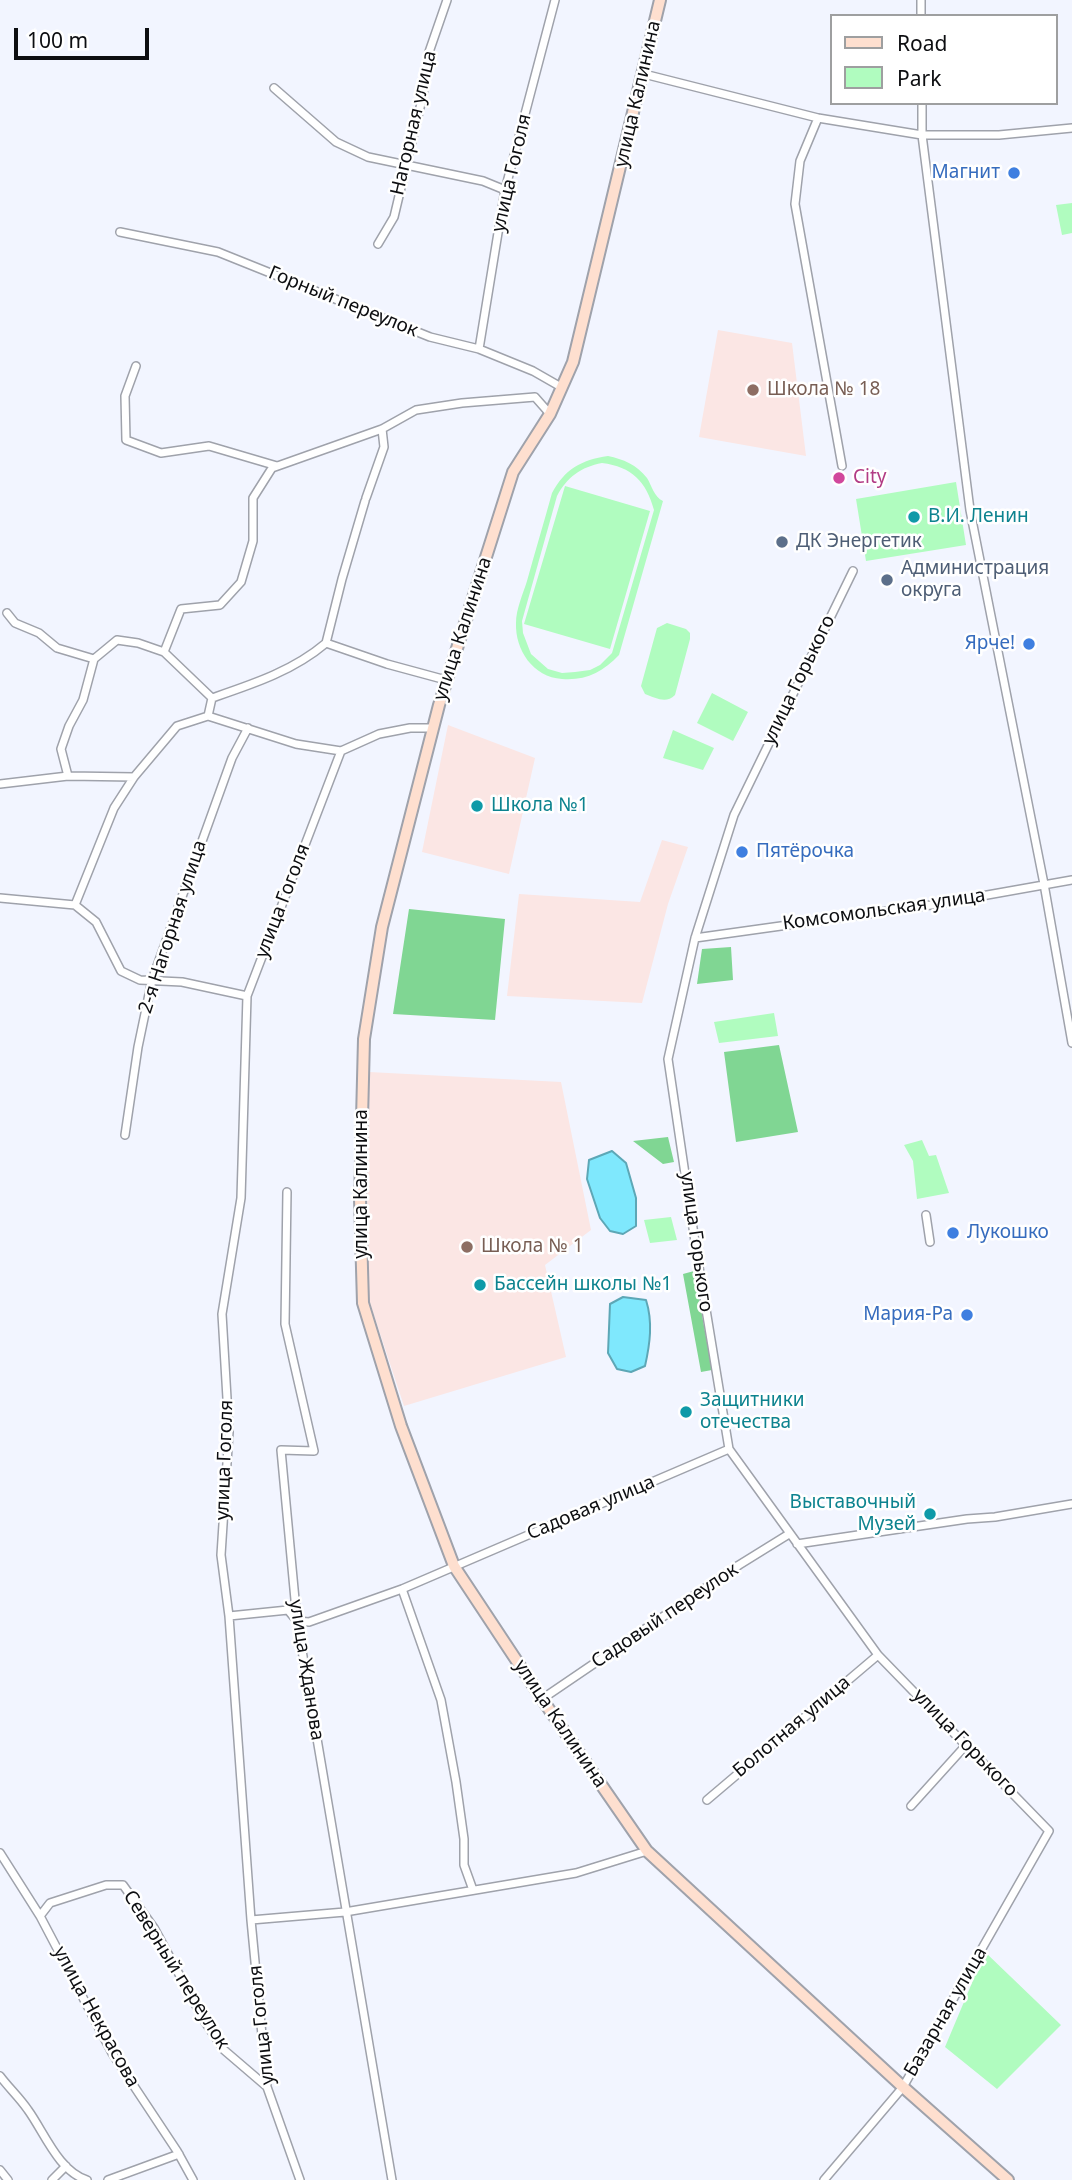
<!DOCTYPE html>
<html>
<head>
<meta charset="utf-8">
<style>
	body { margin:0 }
	#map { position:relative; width:1072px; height:2180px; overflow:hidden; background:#f2f5ff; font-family:"Noto Sans",sans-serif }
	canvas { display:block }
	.legend { position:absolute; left:830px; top:14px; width:228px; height:91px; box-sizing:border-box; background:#fff; border:2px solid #9e9fa0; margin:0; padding:9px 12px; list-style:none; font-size:21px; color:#0d0e11 }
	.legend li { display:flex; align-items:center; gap:14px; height:35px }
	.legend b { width:35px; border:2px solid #9e9fa0 }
	.scale { position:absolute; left:14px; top:28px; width:135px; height:32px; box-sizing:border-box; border:4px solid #0d0e11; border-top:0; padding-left:9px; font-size:21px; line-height:24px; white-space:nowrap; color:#0d0e11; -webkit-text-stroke:5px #fff; paint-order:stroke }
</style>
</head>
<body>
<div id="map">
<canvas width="1072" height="2180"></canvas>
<ul class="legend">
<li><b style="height:9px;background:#fedfcf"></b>Road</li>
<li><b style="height:19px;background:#b0fcbf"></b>Park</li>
</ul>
<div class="scale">100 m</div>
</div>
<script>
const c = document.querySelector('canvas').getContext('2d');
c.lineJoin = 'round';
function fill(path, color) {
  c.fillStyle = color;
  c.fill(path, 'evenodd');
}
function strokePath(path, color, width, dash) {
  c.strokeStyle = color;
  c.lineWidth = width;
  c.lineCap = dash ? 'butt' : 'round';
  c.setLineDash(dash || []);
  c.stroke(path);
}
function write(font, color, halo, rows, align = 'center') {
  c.font = font + ' "Noto Sans",sans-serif';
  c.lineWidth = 5;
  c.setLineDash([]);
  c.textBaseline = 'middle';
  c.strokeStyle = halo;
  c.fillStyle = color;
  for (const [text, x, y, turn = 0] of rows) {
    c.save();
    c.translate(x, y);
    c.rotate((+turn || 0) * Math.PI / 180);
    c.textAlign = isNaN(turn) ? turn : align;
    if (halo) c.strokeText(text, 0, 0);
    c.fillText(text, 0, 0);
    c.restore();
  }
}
fill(new Path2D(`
	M718,330L792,343L806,456L699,437Z
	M448,725L535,758L509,874L422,852Z
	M662,840L688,847L668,904L642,1003L507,996L519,894L640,902Z
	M369,1072L561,1082L591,1230L545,1265L566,1357L404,1406L366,1291Z`), '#fbe6e4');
fill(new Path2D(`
	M1072,203V233L1062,235L1056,205Z
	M608,456C623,459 637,465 647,478C652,486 654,497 663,501L619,655C603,672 585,681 562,679C533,677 515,650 516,623C516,609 523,594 527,581C535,552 544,522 552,493C565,469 581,460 608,456ZM602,463C632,467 646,481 654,510L612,653L600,665L590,670L575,672L562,673L548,669L531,654L523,633L522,621L557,496C567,477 581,467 602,463Z
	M956,482L966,545L866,561L856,499Z
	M565,486L650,511L610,649L524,624Z
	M667,623L686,629L690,633V639L675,695C666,704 656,698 645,694L641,686L657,628Z
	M712,693L748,712L733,741L697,723Z
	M673,730L714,748L703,770L663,758Z
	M774,1013L778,1036L719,1043L714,1022Z
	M922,1140L929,1156L936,1155L949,1193L917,1199L913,1161L904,1145Z
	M671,1217L677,1240L650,1243L644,1220Z
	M985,1952L1061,2025L997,2089L945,2047Z`), '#b0fcbf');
fill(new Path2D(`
	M409,909L505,919L495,1020L393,1014Z
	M731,947L733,980L697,984L702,949Z
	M779,1045L798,1132L736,1142L724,1052Z
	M668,1137L674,1162L663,1164L633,1141Z
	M694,1271L712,1370L701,1372L683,1274Z`), '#80d693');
const water = new Path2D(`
	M612,1151L626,1163L636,1198V1226L623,1234L610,1231L600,1218L587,1179L589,1160Z
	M623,1297L646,1300C653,1322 650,1344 645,1366L631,1372L617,1369L608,1353L610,1304Z`);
fill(water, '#7fe8fd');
strokePath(water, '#5da7b6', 2);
const street = new Path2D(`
	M921,0V16
	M644,74L818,118L922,135H999L1072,128
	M274,88L336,142L368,157L483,181L505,190
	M922,103V135L970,510L1044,884L1072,1043
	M818,118L800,161L795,204L842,466
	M120,232L218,252L430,337L479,349L533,371L561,387
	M378,244L394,217L423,95L428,55L447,0
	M479,349L505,190L555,0
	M136,366L125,396L126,440L161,453L209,446L277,466
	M366,498L384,447L382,429
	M7,613L15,623L39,633L57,648L94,659L117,640L138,643L164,652L212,698
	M326,643L342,579L365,501
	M326,643L387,664L446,680
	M164,652L181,609L220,605L241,582L253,541V498L272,468L382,429L416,410L462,403L535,397L550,414
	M208,716L296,744L341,751L379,734L410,728H433
	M68,776L61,749L69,726L83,700L94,659
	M0,784L68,776L134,777
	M0,898L75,905L96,922L121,971L140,980L182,982L247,996
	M75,905L114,808L134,777L177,726L208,716L212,698C253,684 293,671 326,643
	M695,938L931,905L1072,880
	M125,1135L138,1047L152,980L232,758L248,728
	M287,1192L285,1324L314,1451L281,1450L297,1621L392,2180
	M926,1215L930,1242
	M797,1544L967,1519L995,1517L1072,1504
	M402,1589L441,1700L456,1782L464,1839V1865L473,1890
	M229,1616L288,1610L297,1621L309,1622L402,1589L729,1449
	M542,1699L739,1565L789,1534
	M707,1800L878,1655
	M911,1806L967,1744
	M0,1853L40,1916L112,2053L177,2151L193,2180
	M40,1916L50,1903L106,1885H123L154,1928L205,2022L224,2050L266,2086
	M251,1920L345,1912L576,1873L647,1851
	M0,2076C9,2088 20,2098 28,2110C44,2132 59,2172 87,2180
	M0,2170L8,2180
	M52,2180L66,2166
	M108,2180L179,2154
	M300,2180L267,2087L251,1920L229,1616L221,1555L229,1432L222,1314L241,1198L247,996L341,751
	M824,2180L903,2087L1049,1831L878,1655L729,1449L697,1255L668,1059L695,938L734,815L853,571`);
const secondary = new Path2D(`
	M660,0L573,362L550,414L513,472L439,705L382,927L364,1039L360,1199L363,1303L401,1426L454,1566L542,1699L647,1851L903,2087L1008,2180`);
strokePath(street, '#9fa2ab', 10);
strokePath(secondary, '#9fa2ab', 14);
strokePath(street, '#fff', 7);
strokePath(secondary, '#fedfcf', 10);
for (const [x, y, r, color] of [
	[1014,173,7,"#3f7fe0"],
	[753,390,7,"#8d6e63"],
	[839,478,7,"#d1479c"],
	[914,517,7,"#0f9aa8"],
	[782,542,7,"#5c6f8a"],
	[887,580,7,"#5c6f8a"],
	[1029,644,7,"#3f7fe0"],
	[477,806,7,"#0f9aa8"],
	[742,852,7,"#3f7fe0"],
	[953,1233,7,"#3f7fe0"],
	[467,1247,7,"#8d6e63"],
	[480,1285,7,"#0f9aa8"],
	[967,1315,7,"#3f7fe0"],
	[686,1412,7,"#0f9aa8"],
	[930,1514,7,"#0f9aa8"]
]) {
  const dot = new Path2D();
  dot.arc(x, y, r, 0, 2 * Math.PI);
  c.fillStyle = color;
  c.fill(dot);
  strokePath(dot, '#fff', 2.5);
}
write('19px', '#0d0e11', '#fff', [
	["улица Калинина",638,94,-77],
	["Нагорная улица",414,123,-77],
	["улица Гоголя",512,173,-77],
	["Горный переулок",343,302,22],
	["улица Калинина",463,629,-72],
	["улица Горького",799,680,-64],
	["улица Гоголя",283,901,-69],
	["Комсомольская улица",884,910,-8],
	["2-я Нагорная улица",173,927,-72],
	["улица Калинина",362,1184,-90],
	["улица Горького",696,1242,82],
	["улица Гоголя",225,1460,-88],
	["Садовая улица",591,1508,-23],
	["Садовый переулок",665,1616,-34],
	["улица Жданова",306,1670,81],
	["улица Калинина",560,1724,56],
	["Болотная улица",792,1727,-40],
	["улица Горького",965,1743,46],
	["Северный переулок",176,1970,58],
	["Базарная улица",946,2012,-60],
	["улица Некрасова",96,2017,61],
	["улица Гоголя",262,2025,-96]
]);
write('19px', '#366cbe', '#fff', [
	["Магнит",1000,173],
	["Ярче!",1015,644],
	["Пятёрочка",756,852,"left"],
	["Лукошко",967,1233,"left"],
	["Мария-Ра",953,1315]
], 'right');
write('19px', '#785e54', '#fff', [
	["Школа № 18",767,390],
	["Школа № 1",481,1247]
], 'left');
write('19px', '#b23c85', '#fff', [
	["City",853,478]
], 'left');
write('19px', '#0d838f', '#fff', [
	["В.И. Ленин",928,517],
	["Школа №1",491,806],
	["Бассейн школы №1",494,1285],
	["Защитники",700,1401],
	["отечества",700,1423],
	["Выставочный",916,1503,"right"],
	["Музей",916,1525,"right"]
], 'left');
write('19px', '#4e5e75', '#fff', [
	["ДК Энергетик",796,542],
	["Администрация",901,569],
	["округа",901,591]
], 'left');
</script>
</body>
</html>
